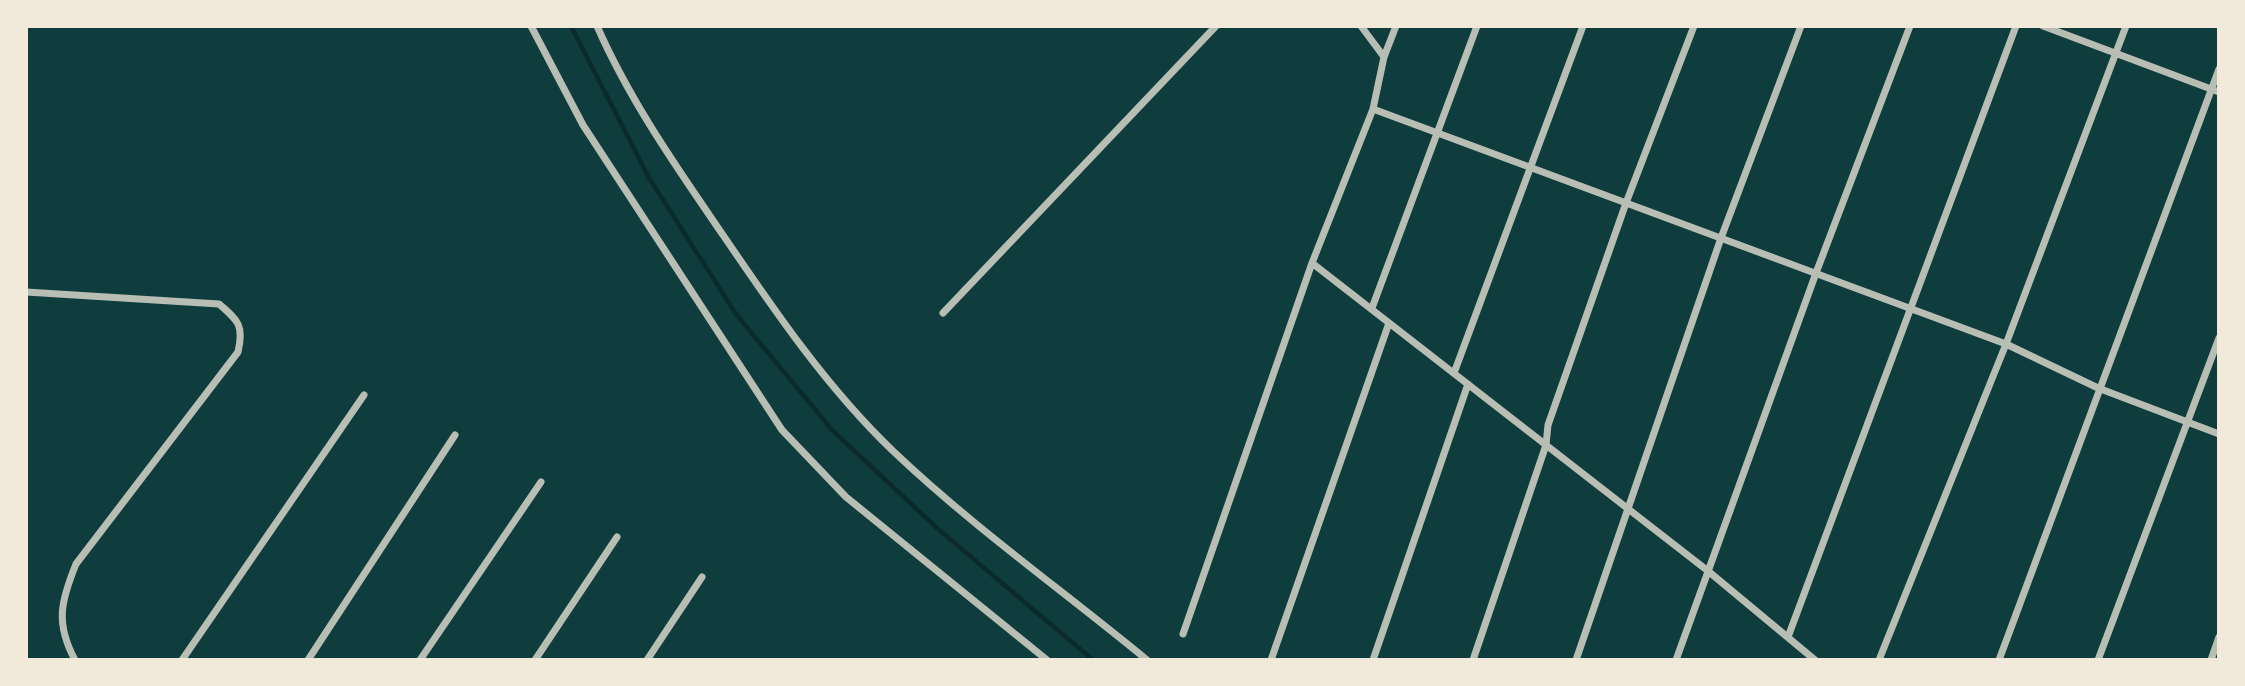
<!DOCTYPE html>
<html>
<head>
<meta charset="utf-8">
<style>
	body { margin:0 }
	#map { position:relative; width:2245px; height:686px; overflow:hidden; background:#0f3d3e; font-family:"IBM Plex Serif",serif }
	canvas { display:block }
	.frame { position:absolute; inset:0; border:28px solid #f1e9da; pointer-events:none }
</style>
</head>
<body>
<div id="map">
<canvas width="2245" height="686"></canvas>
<div class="frame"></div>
</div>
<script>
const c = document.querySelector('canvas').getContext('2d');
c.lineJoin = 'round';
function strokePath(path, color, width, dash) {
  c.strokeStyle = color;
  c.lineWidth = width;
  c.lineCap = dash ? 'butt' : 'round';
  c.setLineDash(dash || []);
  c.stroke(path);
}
strokePath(new Path2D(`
	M571,26L649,178L736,314L832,430L938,529L1093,660`), '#0a2a2b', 4.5);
strokePath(new Path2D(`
	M531,26L583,125L782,430L846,497L1047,660
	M597,26C630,101 677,168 723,235C774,310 827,388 893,451C973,527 1062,590 1147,660
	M1361,26L1384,57
	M2043,26L2219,92
	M1373,109L2006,344L2098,388L2219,434
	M1312,263L1708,571L1815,660
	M26,292L219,304C239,321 244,326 238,352L76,564C61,601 55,623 75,660
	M1372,308L1477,26
	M943,313L1216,26
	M1454,373L1583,26
	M1183,634L1312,263L1373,109L1384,57L1396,26
	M1788,637L2016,26
	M182,660L364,395
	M308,660L455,435
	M420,660L541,482
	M535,660L617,537
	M647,660L702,577
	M1271,660L1389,323
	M1373,660L1468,384
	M1473,660L1546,445L1548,425L1626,203L1694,26
	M1576,660L1721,238L1801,26
	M1676,660L1816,273L1910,26
	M1879,660L2006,344L2126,26
	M1999,660L2219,69
	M2098,660L2219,338
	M2211,660L2219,637`), '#b8beb3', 7);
</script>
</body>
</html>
